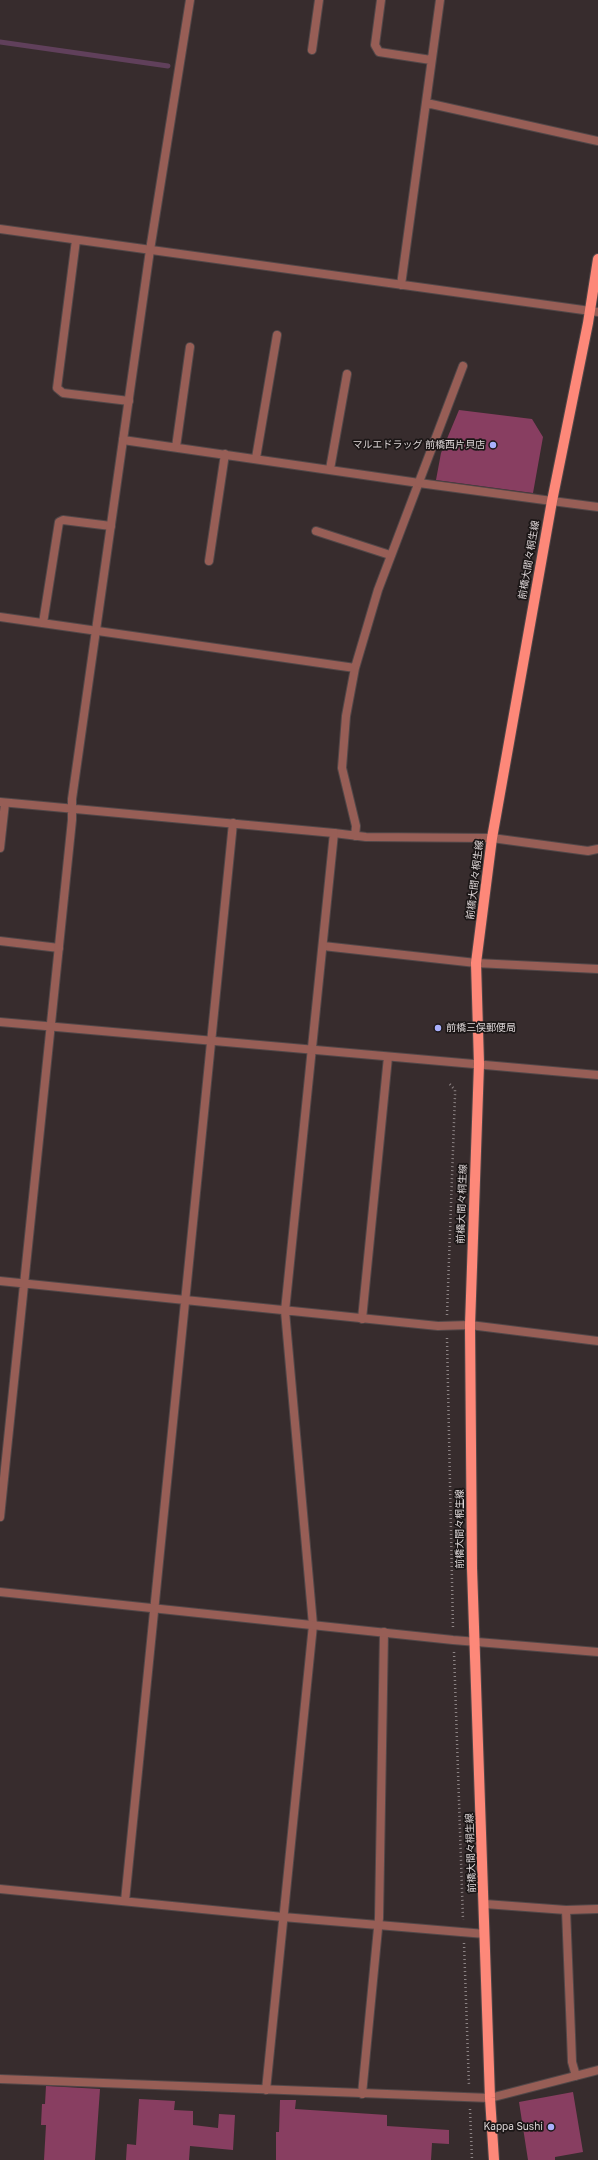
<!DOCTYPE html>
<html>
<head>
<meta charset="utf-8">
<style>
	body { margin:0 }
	canvas { display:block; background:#372c2d }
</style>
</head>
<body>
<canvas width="598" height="2160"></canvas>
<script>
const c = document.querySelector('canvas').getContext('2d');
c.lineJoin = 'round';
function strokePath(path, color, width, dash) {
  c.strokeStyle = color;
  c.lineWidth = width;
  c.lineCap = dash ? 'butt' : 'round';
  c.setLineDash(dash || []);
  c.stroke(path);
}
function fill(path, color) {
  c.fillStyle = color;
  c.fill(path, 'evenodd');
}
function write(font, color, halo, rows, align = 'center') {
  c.font = font + ' "Golos Text","Noto Sans JP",sans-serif';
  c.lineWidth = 3.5;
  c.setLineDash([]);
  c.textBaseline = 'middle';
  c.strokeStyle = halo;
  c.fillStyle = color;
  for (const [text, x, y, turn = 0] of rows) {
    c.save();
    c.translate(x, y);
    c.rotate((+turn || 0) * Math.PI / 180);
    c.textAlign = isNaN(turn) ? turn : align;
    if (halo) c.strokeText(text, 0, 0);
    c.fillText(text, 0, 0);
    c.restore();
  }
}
strokePath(new Path2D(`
	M0,42L168,66`), '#60405b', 5);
fill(new Path2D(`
	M459,410L532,419L543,437L533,493L436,480L441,453Z
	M46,2086L100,2089L95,2160H44L46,2125H41L42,2104H45Z
	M573,2092L583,2152L555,2157V2160H528L519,2102Z
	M139,2099L175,2101L174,2110L193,2111V2125L218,2128L219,2114L235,2115L233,2150L190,2146L189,2160H126L127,2144L136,2145Z
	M280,2100H296L295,2109L387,2115V2126L449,2130V2144L432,2143L431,2160H276V2132H279Z`), '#883e61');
const service = new Path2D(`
	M381,0L375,45L379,52L431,60
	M426,105L431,104L598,141
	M0,229L598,312
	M76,240L57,388L63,393L129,401
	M401,285L440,0
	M123,440L419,483
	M176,447L190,347
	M256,458L277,335
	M330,469L347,374
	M552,501L598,507
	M316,531L390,555
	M209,561L225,454
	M0,617L355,668
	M43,623L59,522L63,520L111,526
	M334,833L366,837L492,838L588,851L598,849
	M355,836L356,826L342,768L346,716L355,668L378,590L463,366
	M0,848L5,803
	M0,941L59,948
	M323,946L476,963L598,969
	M362,1319L388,1057
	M485,1904L566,1910L598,1909
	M362,2094L379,1918L384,1632`);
const minor = new Path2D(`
	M312,50L319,0
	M419,483L552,501
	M0,802L334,833L285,1311L313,1625L266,2090
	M0,1281L438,1326L470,1325L598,1341
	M0,1517L72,820V799L150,250L190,0
	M0,1889L283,1917L485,1934
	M125,1901L233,823
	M566,1910L571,2035L572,2062L576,2076
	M0,2079L490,2098L598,2070`);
const tertiary = new Path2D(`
	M0,1022L598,1075
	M0,1592L453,1640L598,1652`);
const primary = new Path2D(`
	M494,2160L490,2098L472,1568L470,1325L479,1064L476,963L492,838L552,501L588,323L598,259`);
strokePath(service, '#524748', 10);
strokePath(minor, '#524748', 10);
strokePath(tertiary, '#524748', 10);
strokePath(primary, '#524748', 12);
strokePath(new Path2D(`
	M447,1315L455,1095V1090L448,1082
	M447,1338L453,1629
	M454,1652L463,1920
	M464,1943L469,2086
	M470,2109L472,2160`), '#8c8384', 2.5, [1, 3]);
strokePath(service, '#975e56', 8);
strokePath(minor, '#975e56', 8);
strokePath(tertiary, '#975e56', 8);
strokePath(primary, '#fd8879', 10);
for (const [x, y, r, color] of [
	[493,445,4,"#a9b0fc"],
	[438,1028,4,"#a9b0fc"],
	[551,2127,4,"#a9b0fc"]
]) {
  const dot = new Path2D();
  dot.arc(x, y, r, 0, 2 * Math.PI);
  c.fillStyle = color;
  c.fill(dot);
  strokePath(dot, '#1b1616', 1.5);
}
write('10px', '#ddd6d7', '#1b1616', [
	["マルエドラッグ 前橋西片貝店",485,445],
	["前橋三俣郵便局",446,1028,"left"],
	["Kappa Sushi",543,2127]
], 'right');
write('10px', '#ddd6d7', '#1b1616', [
	["前橋大間々桐生線",529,560,-80],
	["前橋大間々桐生線",475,880,-83],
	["前橋大間々桐生線",462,1204,-88],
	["前橋大間々桐生線",460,1529,-90],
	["前橋大間々桐生線",471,1853,-92]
]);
</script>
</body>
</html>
